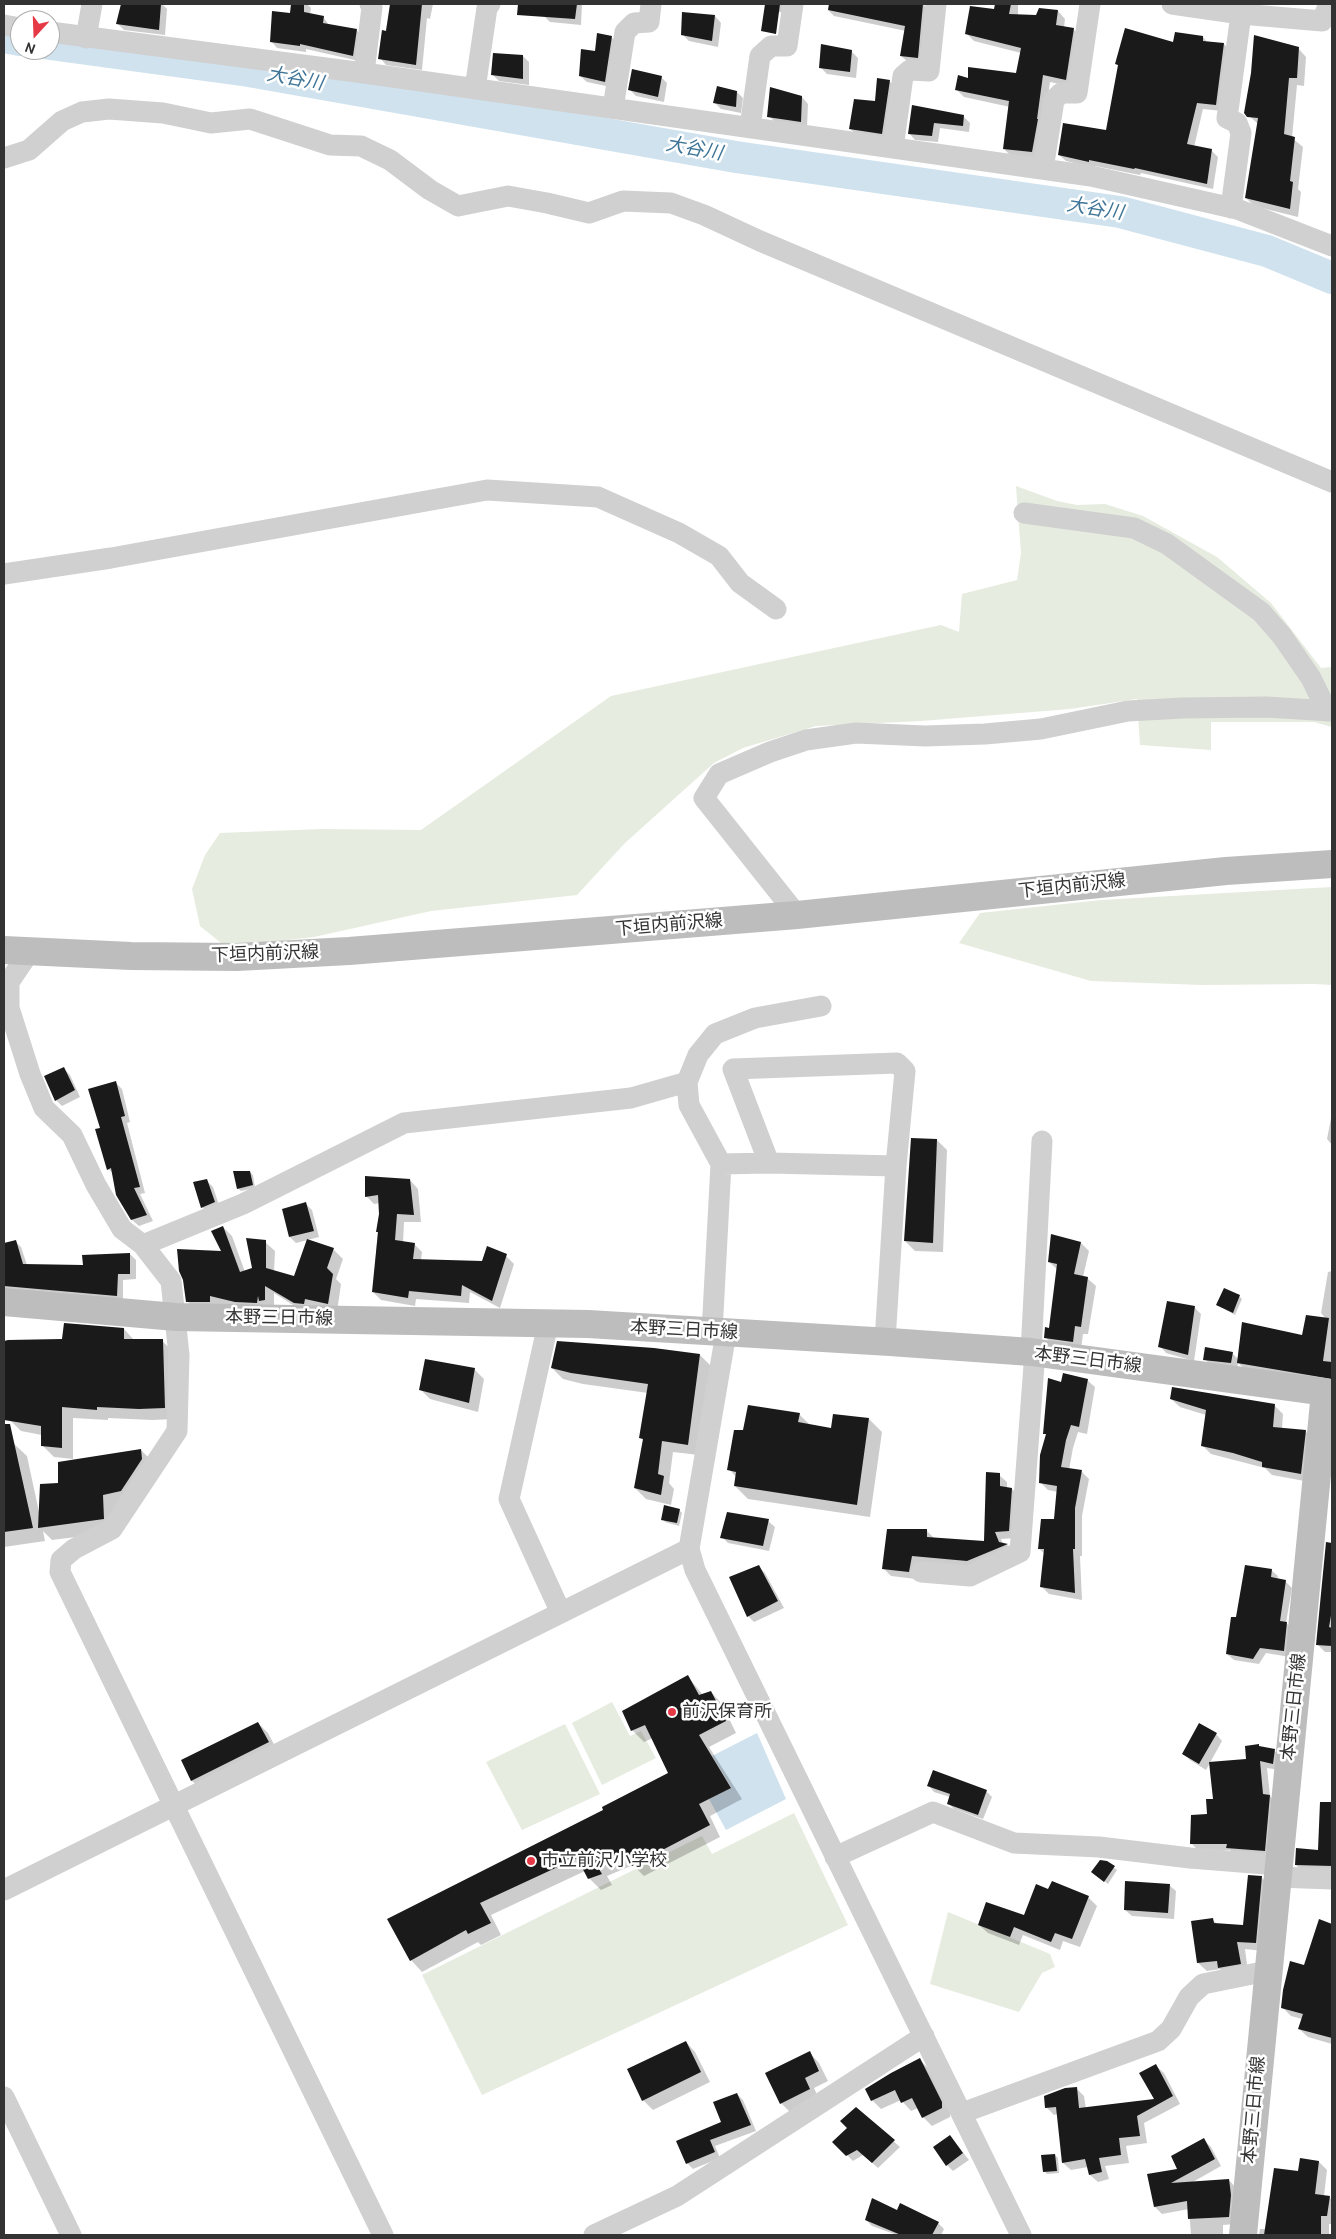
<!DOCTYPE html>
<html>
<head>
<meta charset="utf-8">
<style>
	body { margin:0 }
	#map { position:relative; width:1336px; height:2239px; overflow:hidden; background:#fff; font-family:Cabin,sans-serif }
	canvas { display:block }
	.frame { position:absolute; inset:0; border:5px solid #333; pointer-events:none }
	.north { position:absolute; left:10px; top:10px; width:50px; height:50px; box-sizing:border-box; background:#fff; border:1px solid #adadad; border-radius:50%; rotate:200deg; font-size:14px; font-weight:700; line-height:20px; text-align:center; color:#333 }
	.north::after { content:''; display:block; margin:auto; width:18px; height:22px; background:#e63946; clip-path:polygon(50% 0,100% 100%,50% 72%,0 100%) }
</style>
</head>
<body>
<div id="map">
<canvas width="1336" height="2239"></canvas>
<div class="frame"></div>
<div class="north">N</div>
</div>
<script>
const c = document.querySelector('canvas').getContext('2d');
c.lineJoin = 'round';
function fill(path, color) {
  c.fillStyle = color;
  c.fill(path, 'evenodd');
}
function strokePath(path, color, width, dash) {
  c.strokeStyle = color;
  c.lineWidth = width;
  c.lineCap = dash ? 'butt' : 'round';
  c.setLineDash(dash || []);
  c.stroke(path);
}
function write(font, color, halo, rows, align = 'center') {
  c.font = font + ' Cabin,"Noto Sans JP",sans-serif';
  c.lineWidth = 5;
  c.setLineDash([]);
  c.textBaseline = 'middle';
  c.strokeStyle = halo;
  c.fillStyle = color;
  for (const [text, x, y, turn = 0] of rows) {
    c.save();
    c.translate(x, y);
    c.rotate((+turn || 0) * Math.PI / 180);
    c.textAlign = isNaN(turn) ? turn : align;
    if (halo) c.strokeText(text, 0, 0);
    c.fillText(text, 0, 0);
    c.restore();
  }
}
fill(new Path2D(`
	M1016,486L1057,501L1077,505L1105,504L1143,516L1217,557L1271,603L1321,668L1332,667V727L1314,722H1211V750L1140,745L1137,699L1070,709L921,721L816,726L743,748L714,763L625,843L577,895L431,911L314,937L226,947L200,926L192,889L205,855L220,833L322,829L421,830L611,696L941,625L959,632L962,594L1017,580L1021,553Z
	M1332,887V985L1314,984L1203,985L1091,981L959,943L980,913L1101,900Z
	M612,1702L630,1736L641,1731L656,1758L602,1785L572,1723Z
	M565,1724L600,1794L522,1830L486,1762Z
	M794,1813L848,1925L482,2095L422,1975L702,1836L712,1854Z
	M948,1912L1050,1954L1055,1967L1042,1973L1019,2012L930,1984Z`), '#e6ecdf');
fill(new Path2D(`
	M757,1733L786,1799L726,1830L709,1799L731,1787L712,1756Z`), '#cfe2ee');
fill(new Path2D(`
	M122,4H162L167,9L165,35L124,30L118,24Z
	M292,4H307L311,8L310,14L323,17L329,25L356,30L363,36L359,61L306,49V52L277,48L271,41L291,15Z
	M391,4H433L430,19L427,18L422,70L386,65L380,58Z
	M545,4H582L581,25L550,22L544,16Z
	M766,4H788L786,14L773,10Z
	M829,4H923L929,10L924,64L908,62L901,56L906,31L834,16L828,10Z
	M996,4H1018V15L1037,16L1058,11L1065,19L1064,28L1073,29L1081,37L1074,87L1050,82L1039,159L1012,157L1004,149L1010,107L964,97L956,89L969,79L1017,75L1021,53L974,41L966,33L995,10Z
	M683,13L715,16L721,23L718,47L689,41L683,35Z
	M611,37L617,43L611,87L587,82L580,76L596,52Z
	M1203,37L1208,43L1224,44L1230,51L1222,111L1203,109L1194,147L1211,150L1218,157L1213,189L1141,173L1140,175L1095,166V168L1066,161L1059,155L1107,132L1119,66L1117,64L1174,43Z
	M1298,48L1306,57L1304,86L1297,85L1292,138L1303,147L1298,189L1301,192L1298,217L1254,206L1246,198L1258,124L1245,112Z
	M851,51L858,58L856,78L827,74L820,67Z
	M523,56L529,62V85L499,81L492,74Z
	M661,77L667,83L664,102L636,96L630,90Z
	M889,81L895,86L888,139L856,134L850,129L876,103Z
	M737,92L743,98L741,113L721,109L715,103Z
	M802,97L808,104L807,128L775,122L769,116Z
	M913,106L964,117L970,123L969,132L940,128L938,142L915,140L909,133Z
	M64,1069L70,1075L80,1097L62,1106L56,1100Z
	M115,1082L122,1089L130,1122L127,1123L145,1193L140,1194L153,1221L139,1226L132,1220L118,1195L114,1174L108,1169L102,1129Z
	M1332,1113V1145L1327,1139Z
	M937,1140L947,1150L943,1252L915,1251L905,1241Z
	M250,1172L253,1175L255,1188L241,1191L238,1188Z
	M410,1180L418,1189L421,1222H404L403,1243L414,1244L422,1252L421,1261L482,1262L506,1256L514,1264L500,1308L470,1292L469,1303L416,1299L415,1306L381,1300L373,1292L380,1203L374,1204L366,1196Z
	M207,1181L213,1187L220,1208L208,1213L202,1207Z
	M306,1204L312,1210L319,1237L296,1243L290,1237Z
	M223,1227L232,1236L245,1272L254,1269L265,1242L275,1251L274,1272L295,1278L307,1240L334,1250L343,1259L336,1279L341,1284L337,1312H304L274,1293V1309L196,1310L187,1301L223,1252Z
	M1052,1236L1081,1243L1089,1251L1083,1277L1087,1278L1096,1286L1088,1334H1083L1081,1349L1054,1346L1046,1338L1051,1329L1058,1270L1049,1262Z
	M15,1241L21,1247L27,1265L84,1267L130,1254L136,1260V1279L123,1280V1301L4,1291V1244Z
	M1332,1271V1383L1246,1370L1238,1363L1237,1369L1211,1366L1205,1359L1232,1353L1238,1359L1303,1336L1326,1319L1321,1313L1328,1272Z
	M1239,1296L1242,1299L1235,1315L1218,1305Z
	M1194,1307L1201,1314L1194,1361L1166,1353L1160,1346Z
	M124,1329L135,1341H162L174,1352L176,1419L152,1420L108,1418V1420L73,1418V1459L54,1457L42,1445V1435L21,1431L10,1420L64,1340Z
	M700,1355L711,1366L699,1455L673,1452L669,1483L674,1489L671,1505L646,1499L635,1488L644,1441L641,1438L648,1393L583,1384L563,1379L552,1368Z
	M474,1369L484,1379L478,1412L430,1399L420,1389Z
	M1087,1380L1095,1387L1087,1434L1078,1432L1073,1448L1069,1470L1082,1472L1089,1479L1082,1516V1556H1080L1082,1600L1049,1594L1041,1586L1045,1554L1039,1549L1055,1521L1058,1492L1048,1490L1040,1482L1047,1436L1045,1433L1062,1383Z
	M1171,1399L1274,1405L1283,1414L1282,1429L1305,1431L1314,1440L1310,1482L1272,1475L1265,1468L1211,1454L1203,1446L1206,1415L1180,1407Z
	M799,1414L810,1425L832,1429L869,1419L882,1432L870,1517L748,1499L735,1486L736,1477L729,1469L744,1432Z
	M4,1420L8,1443H13L27,1456L39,1512L60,1484L141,1450L154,1463L116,1532L52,1540L43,1531L45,1541L4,1547Z
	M999,1475L1007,1482V1488L1012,1489L1019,1496L1016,1538L1001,1539L1003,1544L1007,1545L1014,1552L975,1568L916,1579L891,1576L883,1568L927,1531L934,1538L985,1542Z
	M679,1510L682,1513L679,1526L665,1522L663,1519Z
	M768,1521L775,1527L769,1551L728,1543L722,1537Z
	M1325,1561L1332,1562V1652H1325L1317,1644Z
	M759,1567L765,1573L784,1608L754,1622L748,1616Z
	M1271,1570L1278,1576L1277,1580L1285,1581L1292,1588L1286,1623L1293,1629L1290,1657L1266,1653L1259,1664L1234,1660L1227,1654L1237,1618Z
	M688,1677L703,1695L711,1692L722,1704L736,1733L709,1747L742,1799L710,1816L720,1837L644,1876L633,1865L607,1876L612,1885L601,1890L589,1878L585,1871L491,1915L501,1935L481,1945L478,1942L422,1972L411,1960L388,1919L605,1810L670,1774L653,1738L644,1742L632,1730L624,1712Z
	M258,1723L268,1733L278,1752L202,1790L192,1781L183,1760Z
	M1216,1734L1222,1741L1206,1770L1190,1760L1183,1754Z
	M1274,1750L1281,1758L1280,1770L1267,1768L1270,1796L1277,1803L1271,1858L1235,1855L1230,1850L1199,1851L1192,1844L1214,1800L1247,1760Z
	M929,1786L986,1791L992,1797L983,1819L954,1809L948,1803L950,1797L934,1792Z
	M1320,1824H1332V1875L1305,1874L1296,1865L1320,1851Z
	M1106,1862L1117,1870L1108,1884L1096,1875Z
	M1262,1878L1270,1886L1264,1951L1245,1949L1248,1972L1227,1976L1220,1969L1207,1971L1198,1963L1213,1920L1217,1924L1244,1926Z
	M1169,1885L1176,1891L1174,1919L1132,1916L1125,1910Z
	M1049,1891L1088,1897L1097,1906L1080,1947L1063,1941L1060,1950L1023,1935L1019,1945L988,1933L979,1925L1025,1917Z
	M1320,1921L1332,1925V2044L1308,2037L1299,2029L1302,2019L1291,2016L1282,2007L1305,1966Z
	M686,2042L695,2052L710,2082L653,2110L643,2100Z
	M810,2053L819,2063L828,2081L814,2088L819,2099L791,2113L781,2103Z
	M920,2060L929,2069L950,2112V2117L932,2126L923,2117L918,2108L911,2111L901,2100L881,2109L872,2100Z
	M1156,2066L1164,2073L1180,2104L1144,2123L1147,2143L1126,2146L1129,2163L1105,2166L1109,2179L1098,2182L1090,2175L1088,2167L1071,2170L1063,2163L1058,2114L1054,2115L1046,2107L1077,2089L1084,2096L1086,2109L1156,2100Z
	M737,2094L743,2100L756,2131L715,2146L720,2158L693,2169L687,2163L722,2123Z
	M856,2108L900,2147L878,2168L863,2155L853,2161L834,2142L848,2128Z
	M950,2136L969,2160L953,2171L947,2165Z
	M1204,2140L1211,2147L1221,2166L1191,2183L1229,2180L1236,2188V2224L1223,2225V2235H1191L1189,2209L1162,2214L1155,2207L1179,2170Z
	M1055,2155L1058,2158L1059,2173L1047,2174L1044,2171Z
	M1319,2162L1327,2170L1324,2196L1329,2197L1332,2200V2224H1329V2235H1259L1260,2229H1266L1299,2173Z
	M898,2211L938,2223L944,2229L941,2235H897L872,2226L866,2220Z`), '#0003');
strokePath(new Path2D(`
	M4,37L20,40
	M50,44L249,71L736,157L1120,212L1267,251L1332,278`), '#cfe2ee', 32);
fill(new Path2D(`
	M121,4H161L159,30L116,24Z
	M291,4H304V12L324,16L323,23L357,29L353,56L300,44V46L270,42L272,11L290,13Z
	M390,4H422L416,65L378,59L382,30L386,31Z
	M518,4H577L575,19L517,15Z
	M765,4H780L776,34L761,31Z
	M829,4H923L918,58L900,56L905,26L828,10Z
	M995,4H1011L1009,14L1036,15L1039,8L1058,10L1056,25L1074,28L1066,80L1043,75L1037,119H1038L1032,152L1003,149L1009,101L955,90L958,75L968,78V67L1016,73L1021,48L965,34L970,6L994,9Z
	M682,12L715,15L712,41L681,35Z
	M1125,28L1173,42L1175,32L1203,36V41L1224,43L1216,105L1197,103L1187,144L1212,149L1207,184L1135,168L1134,169L1089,160V162L1058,155L1063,123L1106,130L1118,65L1115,64Z
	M597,33L612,36L605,82L579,76L581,49L595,51Z
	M1254,35L1299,47L1297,78H1289L1284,134L1295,137L1290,181L1293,182L1290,209L1245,198L1258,118L1247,117L1244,113L1251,73Z
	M821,44L852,50L850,72L819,68Z
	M493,53L523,55V79L491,75Z
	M632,69L662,76L658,97L628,90Z
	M877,78L890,80L882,134L849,129L854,99L875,101Z
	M717,86L737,91L736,107L713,103Z
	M770,87L802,96L801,122L767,117Z
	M912,105L964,115L963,126L934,123L932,136L908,134Z
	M64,1067L75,1090L55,1101L44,1076Z
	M116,1081L125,1116L121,1117L140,1187L134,1188L147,1215L131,1220L116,1195L111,1168L107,1170L95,1129L100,1128L88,1089Z
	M911,1138L937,1139L933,1243L904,1241Z
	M233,1171H250L253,1185L237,1189Z
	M365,1176L410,1179L414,1215L397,1214L395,1240L415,1243L413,1259L482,1261L487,1246L507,1254L492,1301L462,1285L461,1296L409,1291L408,1298L372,1292L378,1232H376L379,1214L378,1195L365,1197Z
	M207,1179L215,1202L201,1208L193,1182Z
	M306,1202L314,1231L289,1237L282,1209Z
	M223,1226L240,1272L252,1268L246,1238L266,1240V1268L294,1276L307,1239L334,1248L327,1268L333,1274L328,1304L305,1299L304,1304L294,1303L265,1286V1300L259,1301L258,1296L257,1303L235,1302L210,1296V1302H186L183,1280L179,1271L177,1249L221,1251L211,1231Z
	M1051,1234L1081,1242L1074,1274L1088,1277L1081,1327L1075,1326L1073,1342L1044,1338L1045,1327L1049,1328L1057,1264L1048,1262Z
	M16,1240L23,1264L83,1265L82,1255L130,1253V1274H118L117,1296L4,1286V1243Z
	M1224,1288L1240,1295L1233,1313L1216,1305Z
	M1167,1301L1195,1306L1188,1355L1158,1347Z
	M1306,1315L1329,1318L1323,1361L1332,1362V1379L1237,1363L1242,1322L1302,1335Z
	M64,1323L124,1328V1339H163L165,1408L139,1409L97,1407V1410L62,1407V1448L41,1446V1426L4,1420V1341L8,1340L62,1339Z
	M557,1341L654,1348L700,1354L688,1445L662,1441L658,1474L664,1476L661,1495L634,1488L643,1439L639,1438L648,1384L571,1373L551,1368Z
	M1205,1347L1233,1352L1231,1363L1203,1360Z
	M425,1359L475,1368L469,1403L419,1390Z
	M1063,1373L1088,1379L1079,1427L1071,1425L1066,1440L1061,1467L1082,1470L1075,1508V1549H1073L1075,1593L1040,1587L1044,1549H1038L1041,1519H1054L1057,1486L1039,1483L1040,1455L1046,1434H1043L1048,1378L1061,1382Z
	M1172,1387L1275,1404L1273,1427L1306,1430L1301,1474L1262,1467V1462L1233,1453L1201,1446L1206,1410L1170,1399Z
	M748,1405L800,1413L798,1422L831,1428L833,1414L869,1418L857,1505L734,1486L736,1472L727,1470L734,1430H743Z
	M4,1424H10L33,1528L4,1532Z
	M141,1449L142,1459L121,1491L103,1495L104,1519L38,1528L40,1484L58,1483V1462Z
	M986,1472L1000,1473V1486L1012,1488L1009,1531L995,1532L999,1542L1008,1544L967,1561L912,1556L909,1572L882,1569L887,1529H927V1537L984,1541Z
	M664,1505L680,1509L677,1523L661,1520Z
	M727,1512L769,1519L763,1546L720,1538Z
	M1326,1542L1332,1543V1610L1329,1627L1332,1628V1646L1316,1645Z
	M759,1565L778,1601L747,1617L729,1577Z
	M1245,1565L1272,1569L1271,1577L1286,1580L1280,1621L1287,1622L1284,1651L1260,1648L1253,1659L1226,1654L1231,1617H1236Z
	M688,1675L699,1695L711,1691L726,1721L699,1735L731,1788L699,1804L710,1825L632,1866L625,1852L596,1864L602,1874L588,1879L577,1858L480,1903L491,1923L468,1934L466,1930L410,1961L387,1919L603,1810L602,1807L668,1773L645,1725L631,1731L622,1711Z
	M258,1722L269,1742L191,1781L181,1760Z
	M1199,1723L1217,1733L1199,1764L1182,1754Z
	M1259,1744V1746L1275,1749L1273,1764L1260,1761L1263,1794L1270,1795L1265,1851L1226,1848L1227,1844H1190L1191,1815L1207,1814L1206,1799H1213L1209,1762L1246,1759L1245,1746Z
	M933,1770L987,1790L978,1815L947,1804L950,1794L927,1786Z
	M1320,1802H1332V1866L1295,1865L1296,1848L1318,1850Z
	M1100,1860L1107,1861L1115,1866L1104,1882L1091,1872Z
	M1248,1875L1262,1876L1256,1943L1237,1942L1241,1964L1218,1968L1217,1961L1197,1963L1191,1921L1213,1918L1214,1923L1243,1925Z
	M1052,1881L1089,1896L1072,1939L1055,1933L1051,1942L1014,1927L1010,1937L978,1925L986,1902L1024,1915L1036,1884L1048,1889Z
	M1125,1881L1170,1884L1168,1913L1124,1910Z
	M1319,1919L1332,1924V2038L1298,2029L1303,2014L1281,2008L1283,1990L1290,1961L1304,1965Z
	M686,2041L701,2072L642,2101L627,2069Z
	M810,2051L819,2071L805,2078L810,2089L780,2104L765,2073Z
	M920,2058L942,2102V2108L922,2118L912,2098L901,2103L895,2090L871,2101L865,2089L891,2073Z
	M1156,2064L1173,2096L1137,2116L1140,2136L1119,2138L1121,2155L1099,2158L1102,2172L1089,2175L1085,2159L1062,2163L1056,2107L1045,2108L1044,2096L1065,2088L1077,2087L1079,2108L1154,2099L1139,2073Z
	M737,2093L751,2125L710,2140L715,2152L686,2164L676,2141L721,2122L713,2102Z
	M856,2107L895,2140L872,2163L857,2150L846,2156L832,2142L847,2128L840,2121Z
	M950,2135L963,2153L946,2166L933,2147Z
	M1204,2138L1215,2159L1171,2183L1229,2179L1231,2195L1229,2217L1188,2219L1187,2201L1154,2207L1147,2174L1177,2169L1171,2156Z
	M1055,2154L1057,2171L1043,2172L1041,2155Z
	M1300,2158L1319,2161L1315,2194L1330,2196L1327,2216H1321V2235H1264L1274,2168L1298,2171Z
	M872,2198L897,2210L900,2203L939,2222L932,2235H901L865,2220Z`), '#1a1a1a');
strokePath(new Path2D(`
	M1172,4L1241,14L1322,21L1329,4
	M4,25L20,28
	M50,32L364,73L1091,176L1237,209L1332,246
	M86,38L92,4
	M364,73L372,7L370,4
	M475,89L487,8L490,4
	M613,108L625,32L634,23L649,22L651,4
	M750,127L760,56L771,46H787L793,4
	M893,148L903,76L910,70L929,71L936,4
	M4,158L29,150L62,121L82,112L109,109L163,113L211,123L250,119L330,145L361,146L390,160L430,190L458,206L508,196L547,203L589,213L623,201L671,203L704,215L760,241L1332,482
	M1043,169L1054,100L1061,93H1077L1090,4
	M1231,208L1241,133L1237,123L1227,118L1241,14
	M1024,513L1134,528L1167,544L1261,612L1282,636L1311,678L1327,711
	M4,574L111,558L487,490L598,497L679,533L719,556L740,583L776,609
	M797,915L704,798L719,774L770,752L806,740L856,733L925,736L985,734L1041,729L1128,711L1183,708L1266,707L1332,711
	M30,951L9,982V1008L30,1074L44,1108L72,1135L96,1185L122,1229L143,1245L171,1281L179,1355L177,1431L112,1529L74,1549L61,1560L60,1572L383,2235
	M897,1063L905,1071L896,1166L769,1163L733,1069Z
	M687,1082L689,1105L721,1164L769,1163
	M143,1245L243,1204L404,1123L631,1098L687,1082L698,1055L715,1034L755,1018L821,1006
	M548,1324L509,1499L561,1613
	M712,1332L721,1164
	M726,1333L689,1549L695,1570L1021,2235
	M885,1341L896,1166
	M921,1572L970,1576L1020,1552L1034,1365L1031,1352L1042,1141
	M835,1857L933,1812L1014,1843L1099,1847L1190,1858L1278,1865
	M1277,1877L1332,1879
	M4,1890L689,1549
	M4,2097L71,2235
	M962,2113L1158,2041L1171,2029L1189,1997L1203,1984L1267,1971
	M594,2235L677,2196L924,2036`), '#d0d0d0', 21);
strokePath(new Path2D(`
	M4,950L131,956L237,957L349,951L797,915L1226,871L1332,864
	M4,1302L176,1317L588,1324L890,1342L1031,1352L1325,1392L1243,2235`), '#bdbdbd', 28);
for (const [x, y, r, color] of [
	[672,1712,5,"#e63946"],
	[531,1861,5,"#e63946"]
]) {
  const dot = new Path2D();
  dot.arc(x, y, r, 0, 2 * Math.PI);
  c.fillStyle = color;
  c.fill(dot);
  strokePath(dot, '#fff', 2);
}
write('18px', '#333', '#fff', [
	["下垣内前沢線",1072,886,-6],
	["下垣内前沢線",669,925,-5],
	["下垣内前沢線",265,954,-2],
	["本野三日市線",279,1318,1],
	["本野三日市線",684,1330,3],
	["本野三日市線",1088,1360,7],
	["本野三日市線",1294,1707,-84],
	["本野三日市線",1254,2110,-85]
]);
write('18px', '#333', '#fff', [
	["前沢保育所",682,1712],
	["市立前沢小学校",541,1861]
], 'left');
write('italic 19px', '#3f7597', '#fff', [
	["大谷川",295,79,10],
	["大谷川",694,149,10],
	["大谷川",1095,209,9]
]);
</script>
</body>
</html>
